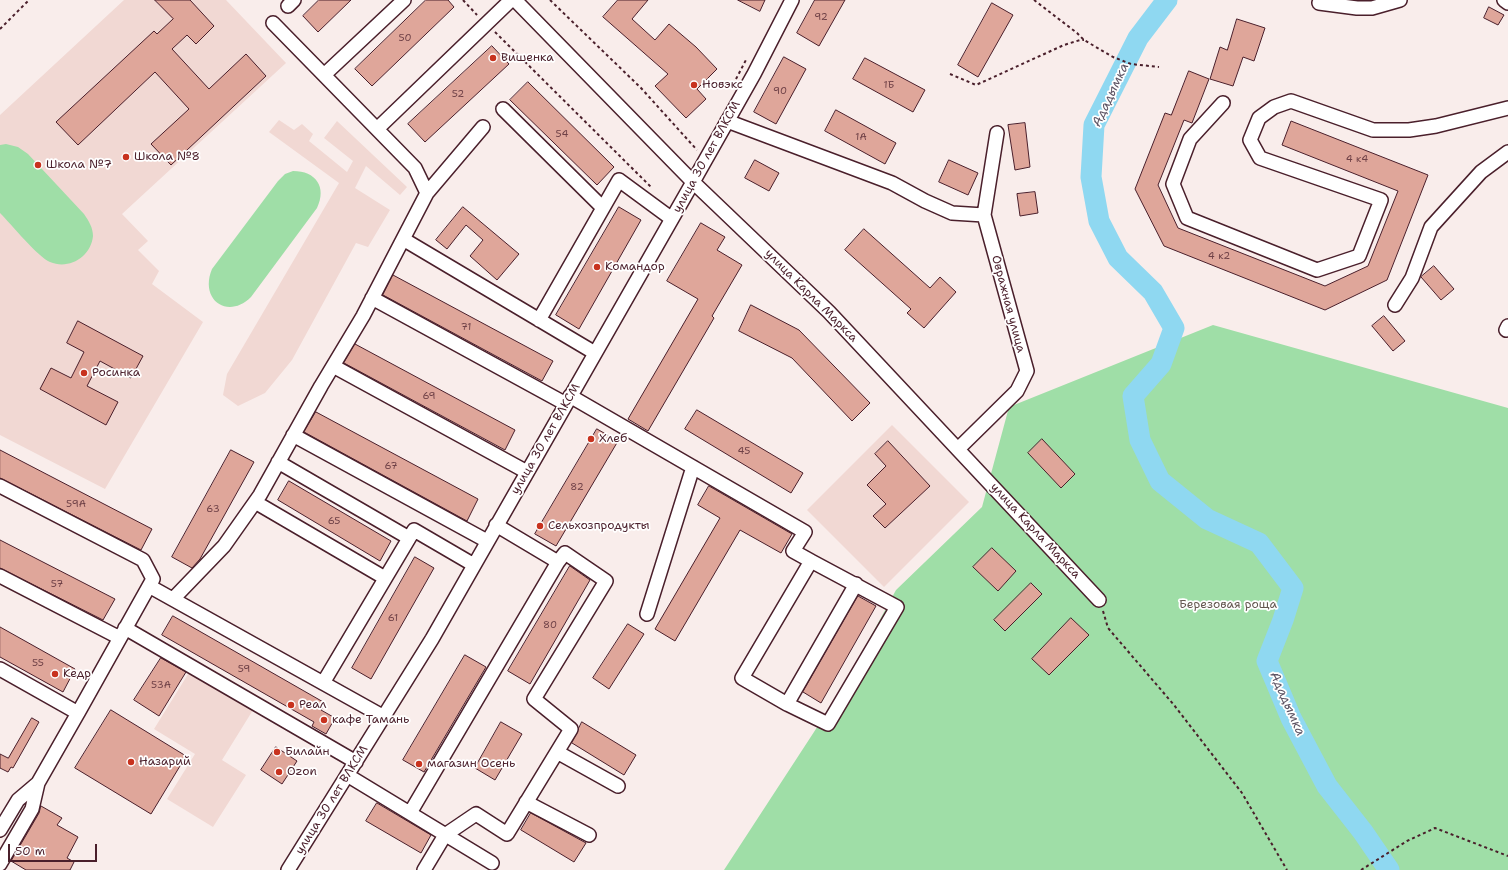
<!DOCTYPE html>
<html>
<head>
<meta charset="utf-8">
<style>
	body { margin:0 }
	#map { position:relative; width:1508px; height:870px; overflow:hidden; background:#f9edeb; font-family:"Shantell Sans",sans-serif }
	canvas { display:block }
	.scale { position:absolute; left:8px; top:844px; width:89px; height:18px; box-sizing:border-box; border:2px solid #4a1f2b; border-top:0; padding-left:5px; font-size:12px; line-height:14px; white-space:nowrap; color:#4a1f2b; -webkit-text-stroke:3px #fff; paint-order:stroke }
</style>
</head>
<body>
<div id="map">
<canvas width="1508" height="870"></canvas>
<div class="scale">50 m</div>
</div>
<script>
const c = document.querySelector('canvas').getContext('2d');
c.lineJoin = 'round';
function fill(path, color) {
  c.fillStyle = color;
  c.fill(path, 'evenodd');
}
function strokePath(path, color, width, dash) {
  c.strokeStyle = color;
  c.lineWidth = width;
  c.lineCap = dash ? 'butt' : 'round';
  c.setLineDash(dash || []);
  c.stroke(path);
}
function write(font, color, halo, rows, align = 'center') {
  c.font = font + ' "Shantell Sans",sans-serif';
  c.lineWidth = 3.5;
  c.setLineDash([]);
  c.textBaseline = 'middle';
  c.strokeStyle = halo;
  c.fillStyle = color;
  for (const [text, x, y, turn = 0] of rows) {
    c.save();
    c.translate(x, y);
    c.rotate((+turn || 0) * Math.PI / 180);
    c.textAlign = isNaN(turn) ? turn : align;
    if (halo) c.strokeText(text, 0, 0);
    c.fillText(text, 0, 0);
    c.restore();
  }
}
fill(new Path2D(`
	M124,0H226L286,63L122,214L148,241L138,250L159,271L152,284L203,322L105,489L0,435V115Z
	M279,120L294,130L302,124L313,134L309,141L347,172L353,161L324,138L337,121L407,187L400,195L366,166L355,188L390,210L368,247L356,243L292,360L265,393L238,406L223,395L227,374L339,183L269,132Z
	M892,425L969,502L884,587L807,510Z
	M190,671L253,710L222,760L246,775L213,827L167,799L195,754L154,729Z`), '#f1d8d3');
fill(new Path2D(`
	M6,144L18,147L28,154L84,214C89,221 93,228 93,236C91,257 69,270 50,262C38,257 11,224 0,213V145Z
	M293,171C316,171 327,187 317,208L251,297C228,320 199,300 212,269L278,181L285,174Z
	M1213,325L1508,408V870H724L842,689L896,590L982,507L1009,407Z`), '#9fdea7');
strokePath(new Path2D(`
	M1167,0L1138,38L1094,125L1091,177L1099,221L1118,258L1153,292L1174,328L1161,364L1133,396L1140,440L1160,481L1207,519L1259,543L1293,588L1283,620L1267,661L1291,718L1327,786L1363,832L1389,870`), '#8fd8f1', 21);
const building = new Path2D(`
	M155,0H190L214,26L196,44L187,35L172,49L209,89L246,54L266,76L171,165L151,144L189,109L155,72L78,145L56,122L154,31L157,34L173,19Z
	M319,0H351L318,32L303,16Z
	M426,0H448L454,7L372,86L355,69Z
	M618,0H648L632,19L655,40L669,24L696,47L717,69L697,89L706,99L686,118L655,86L668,74L603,17Z
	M738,0H765L760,11Z
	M815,0H845L819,46L797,33Z
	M992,3L1013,15L978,77L958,65Z
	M1489,7L1504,15L1498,25L1484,18Z
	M1237,19L1265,28L1254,61L1243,57L1233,86L1210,79L1220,47L1227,50Z
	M492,46L509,64L425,142L408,124Z
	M784,57L806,69L776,124L754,112Z
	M865,58L925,90L913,112L853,79Z
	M1189,71L1209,79L1192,123L1184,120L1158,185L1178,228L1325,286L1368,266L1398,191L1282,145L1291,121L1428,175L1387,280L1325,310L1164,246L1135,189L1165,113L1171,115Z
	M528,82L614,167L597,185L510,100Z
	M836,110L896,143L885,164L825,131Z
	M1025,123L1030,167L1015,170L1008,125Z
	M755,160L779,173L769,191L745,178Z
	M949,160L978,173L968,195L939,182Z
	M1035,192L1038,213L1020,216L1017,194Z
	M463,207L519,254L497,280L470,256L483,240L466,225L447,249L436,240Z
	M619,207L641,220L579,329L556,315Z
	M701,223L725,237L717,250L742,265L712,316L714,318L648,431L628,419L698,299L667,281Z
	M864,229L930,288L940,277L956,292L924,328L907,313L911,309L845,250Z
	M1434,266L1454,289L1441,300L1421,277Z
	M393,275L553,361L542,381L383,295Z
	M751,305L799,330L870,403L852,421L792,358L739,331Z
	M1384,316L1405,341L1393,351L1372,326Z
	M78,321L143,356L131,378L100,361L87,386L118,402L106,425L40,389L51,368L71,378L84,352L67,343Z
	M355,344L515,430L505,450L344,363Z
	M697,410L803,473L791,493L685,429Z
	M316,412L478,499L467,521L304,432Z
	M597,429L618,441L556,546L535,534Z
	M1042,439L1075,474L1061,488L1028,453Z
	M888,441L930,486L885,528L873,516L886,504L867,485L886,466L875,454Z
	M0,450L152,529L141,550L0,478Z
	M231,450L254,462L200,559L192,568L172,557Z
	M289,481L391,541L380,561L278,500Z
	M709,486L792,534L781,553L740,530L675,641L655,629L720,518L698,505Z
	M0,540L115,599L103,620L0,568Z
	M992,548L1016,571L998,591L973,567Z
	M415,557L434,568L371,679L352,668Z
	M570,566L590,580L530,684L508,671Z
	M1031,583L1042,594L1005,631L994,620Z
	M858,596L876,606L821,703L803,692Z
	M173,616L325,703L321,710L335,718L326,734L312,726L314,722L162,635Z
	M1071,618L1089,635L1049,675L1032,659Z
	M628,624L644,634L609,689L593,678Z
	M0,627L75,669L63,692L0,657Z
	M465,655L486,667L424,772L403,760Z
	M161,658L186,672L159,716L134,700Z
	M111,710L186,756L151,814L75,768Z
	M32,718L39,722L13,768L11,767L8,772L0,768V754L8,758Z
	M501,722L522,734L495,780L475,768Z
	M582,722L636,755L624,775L572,743Z
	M276,747L297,761L282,784L261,770Z
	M377,803L431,835L421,853L366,821Z
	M41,806L62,818L57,825L78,837L67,858L74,862L70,870H26L11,861L39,813Z
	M531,813L586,843L574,862L521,830Z`);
fill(building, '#dfa69a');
strokePath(building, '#4a1f2b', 1);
const minor = new Path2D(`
	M515,0L693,182L829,312L1099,600
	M1504,0L1508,3
	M1319,3L1357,8H1372L1400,0
	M288,6L294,0
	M273,23L415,168L427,193
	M324,75L404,0
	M1223,103L1190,139L1173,184L1187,218L1317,270L1359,256L1381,200L1260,158L1250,140L1259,118L1274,107L1291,101L1373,130H1409L1436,126L1508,108
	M503,109L603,208
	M727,121L892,183L925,201L952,213L984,215
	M377,129L511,0
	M403,239L595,353
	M372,298L566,404
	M1395,305L1412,278L1431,227L1481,172L1508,152
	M539,320L619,180L672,219
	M1506,330L1508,326
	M333,366L527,472
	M570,396L805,532L793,551L811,561
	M293,435L487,541
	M958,449L1017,391L1027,371L984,215L997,133
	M278,462L409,538
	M0,486L143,560L153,579L78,713
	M255,502L385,578
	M0,576L120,638
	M149,586L384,717
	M173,599L224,546L260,495L321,386L363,316L427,193L483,127
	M647,614L693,467
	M125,628L356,762
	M0,669L78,713L38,783L32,809L0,864
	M323,683L414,530L474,565
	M787,704L828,724L897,607L811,561L742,678L787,704L856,584
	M557,752L618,786
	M347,775L492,863
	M526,802L589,835
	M410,813L558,562
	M0,830L18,800L38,783
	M288,870L432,639L693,182L754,74L792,0
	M424,870L445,835L476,814L507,834L571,729L534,699L606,581L565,553L558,562L496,525`);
strokePath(minor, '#4a1f2b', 16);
strokePath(new Path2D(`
	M463,0L477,15
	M550,0L641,88L697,150
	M1034,0L1077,33L1084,40L1113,57L1131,64L1159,67
	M0,29L29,0
	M495,32L652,188
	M950,74L976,85L1064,45L1080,40H1084
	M736,79L747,58
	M1103,611L1108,628L1174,705L1242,793L1287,870
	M1361,870L1407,841L1435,828L1508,856`), '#4a1f2b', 2, [3, 3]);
strokePath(minor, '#fff', 13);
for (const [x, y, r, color] of [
	[493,58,4,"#c8321e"],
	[694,85,4,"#c8321e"],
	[126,157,4,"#c8321e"],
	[38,165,4,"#c8321e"],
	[597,267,4,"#c8321e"],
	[84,373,4,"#c8321e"],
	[591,439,4,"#c8321e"],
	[540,526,4,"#c8321e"],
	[55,674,4,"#c8321e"],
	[291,705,4,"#c8321e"],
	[324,720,4,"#c8321e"],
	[277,752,4,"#c8321e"],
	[131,762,4,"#c8321e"],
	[419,764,4,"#c8321e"],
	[279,772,4,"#c8321e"]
]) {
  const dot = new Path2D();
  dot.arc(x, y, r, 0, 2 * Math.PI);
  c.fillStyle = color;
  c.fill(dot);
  strokePath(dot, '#fff', 1.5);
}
write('10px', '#6f4147', null, [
	["92",821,17],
	["50",405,38],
	["1Б",889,85],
	["90",780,91],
	["52",458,94],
	["54",562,134],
	["1А",861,137],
	["4 к4",1357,159],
	["4 к2",1219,256],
	["71",466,327],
	["69",429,396],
	["45",744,451],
	["67",391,466],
	["82",577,487],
	["59А",76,504],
	["63",213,509],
	["65",334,521],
	["57",57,584],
	["61",393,618],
	["80",550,625],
	["55",38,663],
	["59",244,669],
	["53А",161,685]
]);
write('12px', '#4a1f2b', '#fff', [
	["Вишенка",501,58],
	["Новэкс",702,85],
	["Школа №8",134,157],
	["Школа №7",46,165],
	["Командор",605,267],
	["Росинка",92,373],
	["Хлеб",599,439],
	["Сельхозпродукты",548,526],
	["Кедр",63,674],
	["Реал",299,705],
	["кафе Тамань",332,720],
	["Билайн",285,752],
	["Назарий",139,762],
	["магазин Осень",427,764],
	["Ozon",287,772]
], 'left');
write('12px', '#4a1f2b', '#fff', [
	["улица 30 лет ВЛКСМ",707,157,-61],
	["улица Карла Маркса",811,296,45],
	["Овражная улица",1008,304,75],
	["улица 30 лет ВЛКСМ",546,439,-60],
	["улица Карла Маркса",1035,531,47],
	["улица 30 лет ВЛКСМ",332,800,-58]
]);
write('12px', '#645850', '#fff', [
	["Березовая роща",1228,605]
]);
write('italic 13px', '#5f5666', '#fff', [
	["Ададымка",1111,95,-65],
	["Ададымка",1287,704,66]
]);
</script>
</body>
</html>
